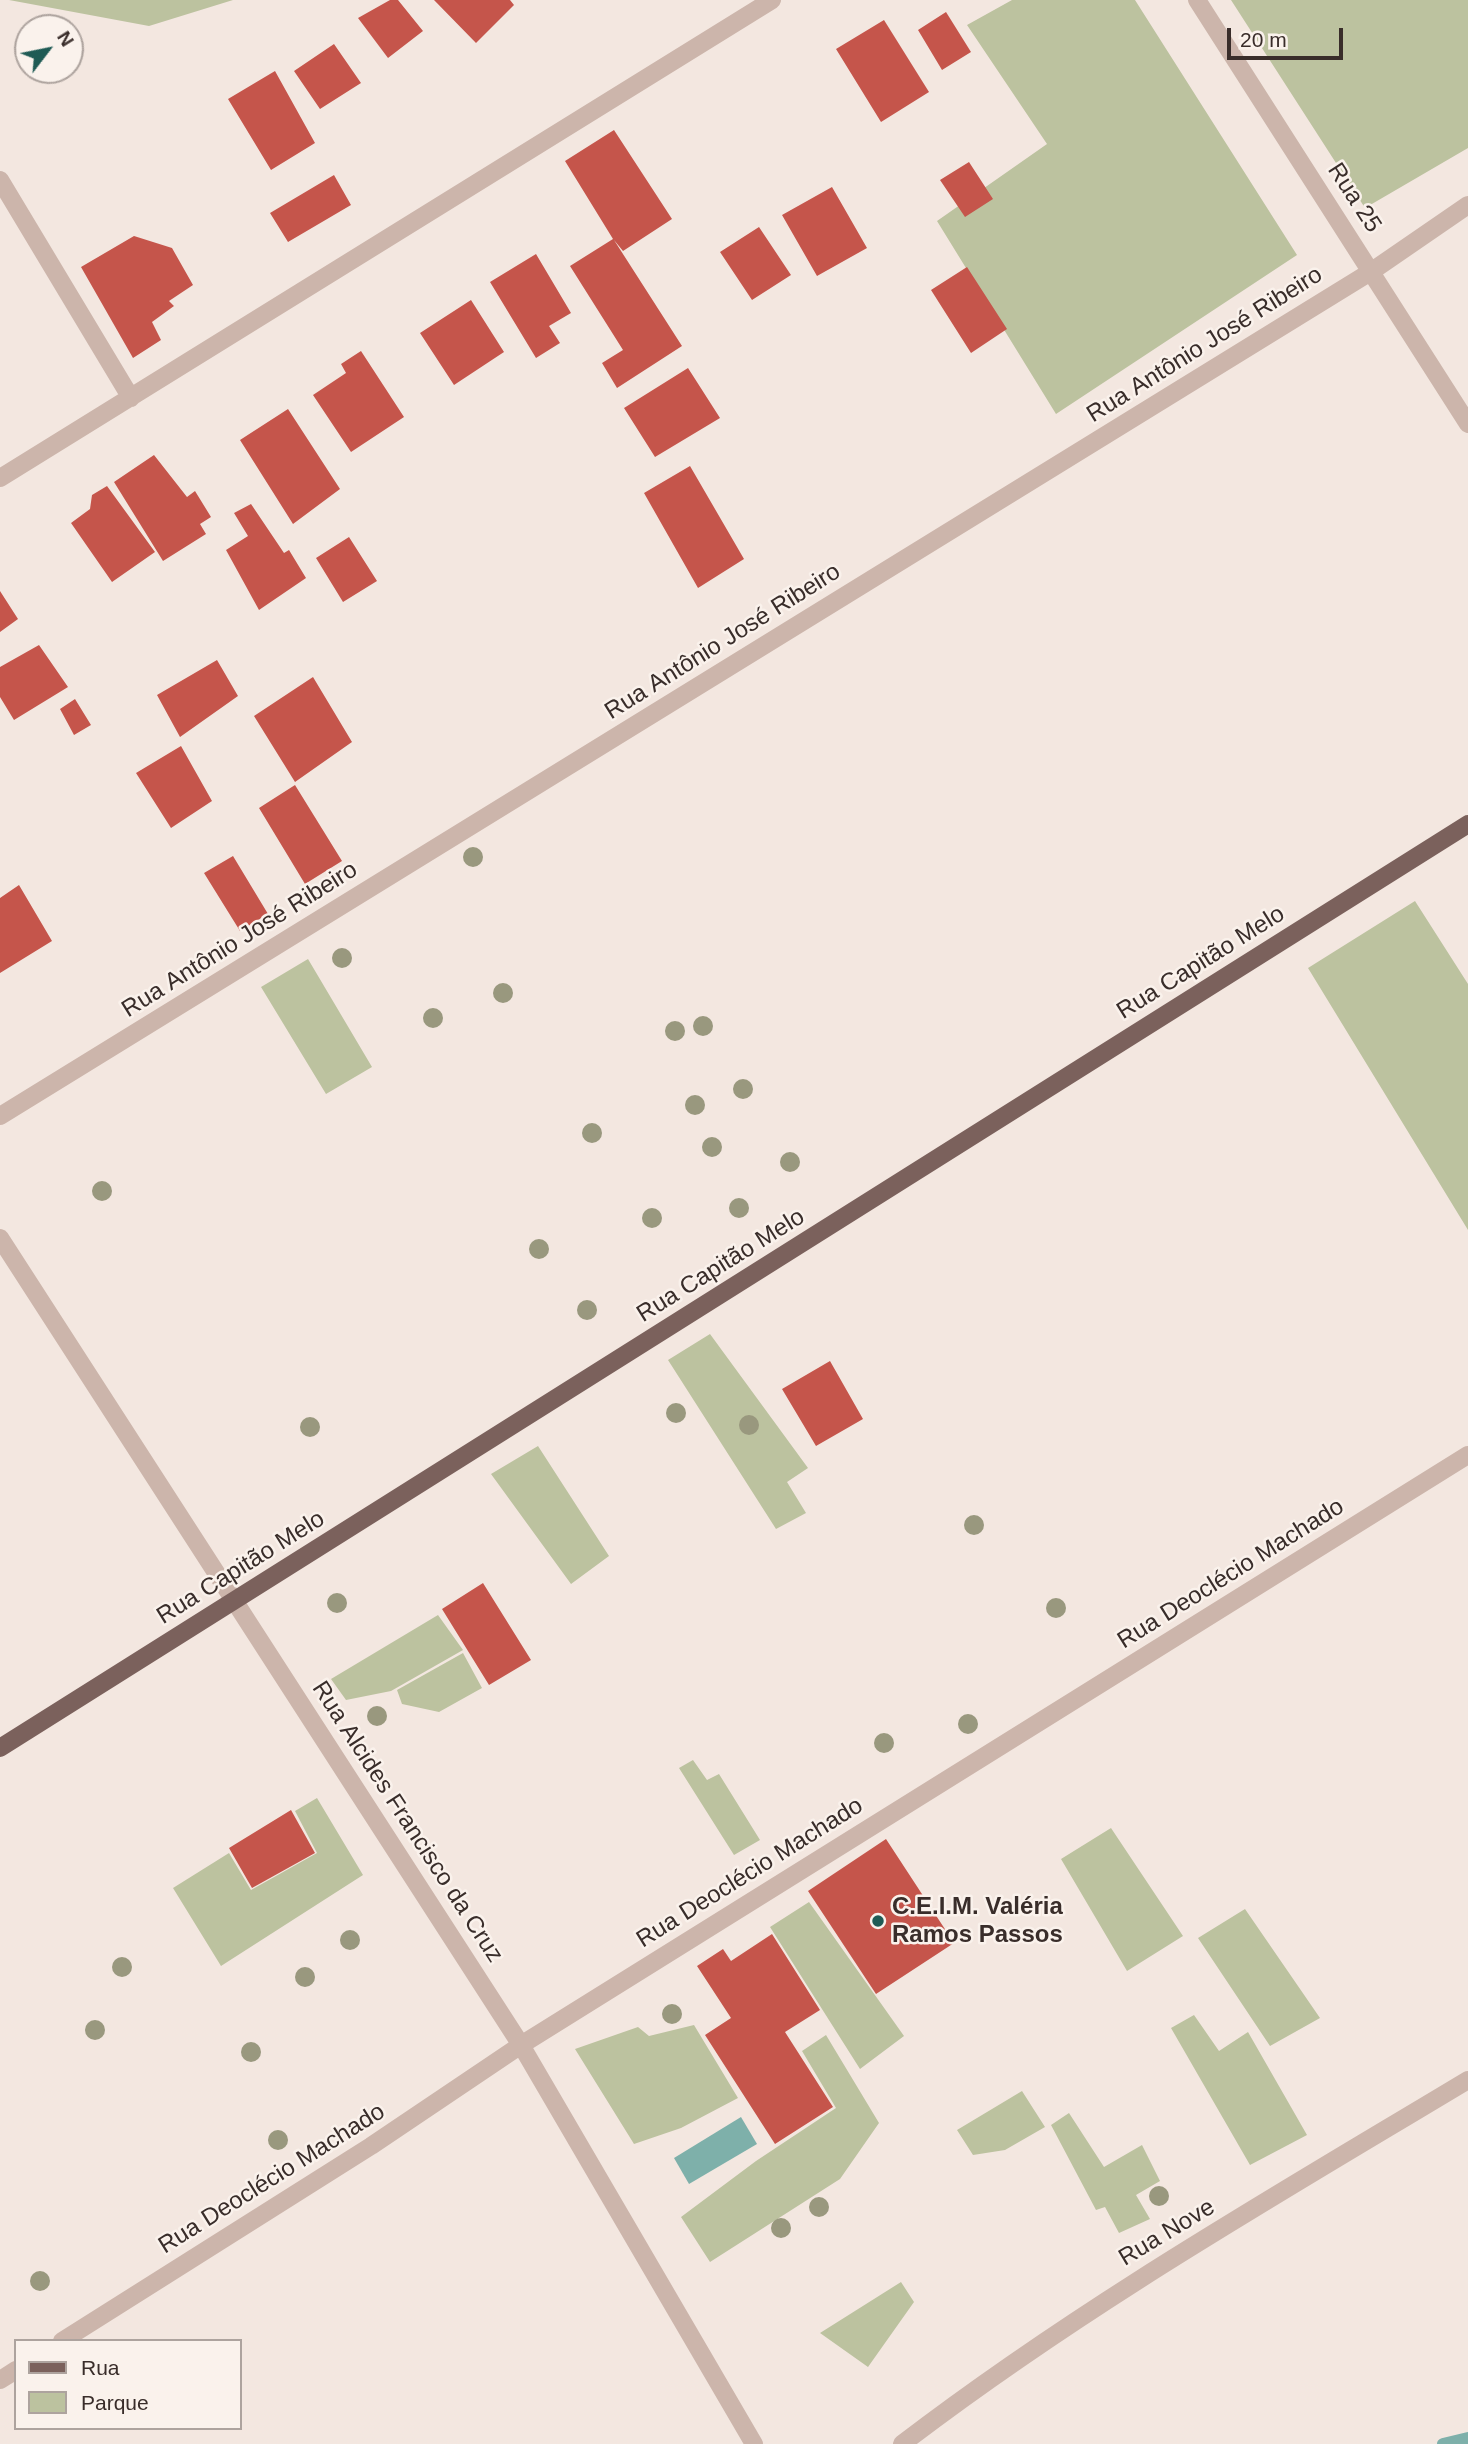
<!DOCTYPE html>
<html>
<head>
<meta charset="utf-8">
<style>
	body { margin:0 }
	#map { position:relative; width:1468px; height:2444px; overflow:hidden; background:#f3e7e0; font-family:Arial,sans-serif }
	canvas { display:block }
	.legend { position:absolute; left:14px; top:2339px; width:228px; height:91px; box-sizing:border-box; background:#faf2ec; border:2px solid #ada39e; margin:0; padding:9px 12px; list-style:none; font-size:21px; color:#392d2a }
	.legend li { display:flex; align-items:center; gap:14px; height:35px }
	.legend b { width:35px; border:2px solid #ada39e }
	.north { position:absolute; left:14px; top:14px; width:70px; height:70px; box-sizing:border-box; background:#faf2ec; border:2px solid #ada39e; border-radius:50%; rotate:58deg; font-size:19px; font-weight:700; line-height:28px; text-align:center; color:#392d2a }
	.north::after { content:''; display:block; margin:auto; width:24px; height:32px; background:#1f5b55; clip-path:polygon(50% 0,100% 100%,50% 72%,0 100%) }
	.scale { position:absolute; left:1227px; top:28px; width:116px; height:32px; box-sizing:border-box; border:4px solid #392d2a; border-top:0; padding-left:9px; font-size:21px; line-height:24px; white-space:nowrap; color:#392d2a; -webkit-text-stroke:5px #faf2ec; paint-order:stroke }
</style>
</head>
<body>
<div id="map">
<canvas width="1468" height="2444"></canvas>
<ul class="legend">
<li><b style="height:9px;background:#7b615c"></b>Rua</li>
<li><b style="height:19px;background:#bcc29f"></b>Parque</li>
</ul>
<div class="north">N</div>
<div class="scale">20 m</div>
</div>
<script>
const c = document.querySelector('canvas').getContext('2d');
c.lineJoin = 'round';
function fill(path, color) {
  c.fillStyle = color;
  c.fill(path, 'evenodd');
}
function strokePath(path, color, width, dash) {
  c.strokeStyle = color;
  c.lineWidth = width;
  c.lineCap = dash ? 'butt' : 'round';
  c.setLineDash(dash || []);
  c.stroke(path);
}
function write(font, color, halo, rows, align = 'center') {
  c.font = font + ' Arial,sans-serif';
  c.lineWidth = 5;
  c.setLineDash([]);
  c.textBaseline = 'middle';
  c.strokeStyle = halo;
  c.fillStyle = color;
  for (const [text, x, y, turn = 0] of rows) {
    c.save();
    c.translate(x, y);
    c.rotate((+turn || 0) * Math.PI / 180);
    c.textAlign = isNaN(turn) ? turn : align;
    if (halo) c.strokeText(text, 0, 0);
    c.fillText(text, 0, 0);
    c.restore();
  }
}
fill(new Path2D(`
	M9,0H233L149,26Z
	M1012,0H1135L1297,255L1056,414L937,221L1047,144L967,25Z
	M1231,0H1468V148L1365,208Z
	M1415,901L1468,984V1230L1308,968Z
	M308,959L372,1067L326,1094L261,987Z
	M710,1334L808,1468L787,1482L806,1513L776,1529L668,1360Z
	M538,1446L609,1556L571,1584L491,1474Z
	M438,1615L463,1650L391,1691L346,1700L331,1679Z
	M463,1653L482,1688L439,1712L402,1704L397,1690Z
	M693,1760L707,1780L719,1774L760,1840L734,1855L679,1768Z
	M317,1798L363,1875L221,1966L173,1888L229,1853L251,1890L317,1853L295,1811Z
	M1111,1828L1183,1936L1127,1971L1061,1859Z
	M809,1902L904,2036L860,2069L770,1927Z
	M1245,1909L1320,2018L1270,2046L1198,1938Z
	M1194,2015L1219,2051L1248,2032L1307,2135L1250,2165L1171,2028Z
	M694,2025L738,2098L681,2128L634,2144L575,2049L638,2027L649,2036Z
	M826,2035L879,2123L840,2179L710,2262L681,2217L756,2161L836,2108L802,2051Z
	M1022,2091L1045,2127L1005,2150L973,2155L957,2130Z
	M1069,2113L1104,2167L1142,2145L1160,2181L1136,2195L1150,2219L1119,2233L1105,2207L1096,2210L1051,2125Z
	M901,2282L914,2302L868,2367L820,2333Z`), '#bcc29f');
fill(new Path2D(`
	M741,2117L757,2144L689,2184L674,2158Z`), '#7eb0aa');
strokePath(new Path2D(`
	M1443,2444L1468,2438`), '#7eb0aa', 12);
fill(new Path2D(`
	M390,0H398L423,31L388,58L358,18Z
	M434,0H510L514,5L476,43Z
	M946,12L971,52L942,70L918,30Z
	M884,20L929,92L881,122L836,49Z
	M334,44L361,83L320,109L294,71Z
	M275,71L315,143L271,170L228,99Z
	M614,130L672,219L623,251L614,240L682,346L617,388L602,363L623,350L570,266L613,239L565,161Z
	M969,162L993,199L965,217L940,180Z
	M334,175L351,205L288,242L270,213Z
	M832,187L867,248L817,276L782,215Z
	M759,227L791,275L752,300L720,252Z
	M134,236L172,248L193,285L169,301L174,306L152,322L161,340L133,358L81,267Z
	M536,254L571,313L549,326L560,343L536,358L490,282Z
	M967,267L1007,329L971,353L931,290Z
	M471,300L504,352L454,385L420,333Z
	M361,351L404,417L351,452L313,395L346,373L341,364Z
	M688,368L720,418L655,457L624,408Z
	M288,409L340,489L293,524L240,440Z
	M154,455L187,497L195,491L211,517L200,524L206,534L163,561L114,482Z
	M690,466L744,559L698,588L644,493Z
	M107,486L155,552L112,582L71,523L90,509L92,495Z
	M251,504L284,553L289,550L306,578L259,610L226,550L248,536L234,513Z
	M349,537L377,581L343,602L316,558Z
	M0,591L18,619L0,632Z
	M39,645L68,687L14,720L0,697V667Z
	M217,660L238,696L180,737L157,695Z
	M313,677L352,742L295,782L254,716Z
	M75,699L91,725L74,735L60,709Z
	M181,746L212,801L171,828L136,773Z
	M295,785L342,861L305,884L259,808Z
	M233,856L268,914L240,931L204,873Z
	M19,885L52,941L0,973V898Z
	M830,1361L863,1419L816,1446L782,1389Z
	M483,1583L531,1660L489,1685L442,1609Z
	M291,1810L315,1853L252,1888L229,1848Z
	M886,1839L954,1943L876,1994L808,1891Z
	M772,1934L820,2010L785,2032L833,2107L775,2144L705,2035L731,2018L697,1966L723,1949L731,1961Z`), '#c5554b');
strokePath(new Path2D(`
	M1197,0L1468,424
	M0,180L131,398
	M0,478L772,0
	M0,1116L1372,271L1468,205
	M0,1238L521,2045L754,2444
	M62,2341L371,2146L521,2045L1468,1455
	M0,2380L16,2370
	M902,2444C1081,2307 1275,2196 1468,2080`), '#ccb5ab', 18);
strokePath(new Path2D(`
	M0,1748L1468,824`), '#7b615c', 18);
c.fillStyle = '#99987e';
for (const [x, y] of [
	[473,857],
	[342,958],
	[503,993],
	[433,1018],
	[703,1026],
	[675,1031],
	[743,1089],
	[695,1105],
	[592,1133],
	[712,1147],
	[790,1162],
	[102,1191],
	[739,1208],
	[652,1218],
	[539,1249],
	[587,1310],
	[676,1413],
	[749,1425],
	[310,1427],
	[974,1525],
	[337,1603],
	[1056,1608],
	[377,1716],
	[968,1724],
	[884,1743],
	[350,1940],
	[122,1967],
	[305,1977],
	[672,2014],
	[95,2030],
	[251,2052],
	[278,2140],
	[1159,2196],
	[819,2207],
	[781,2228],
	[40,2281]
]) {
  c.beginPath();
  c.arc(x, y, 10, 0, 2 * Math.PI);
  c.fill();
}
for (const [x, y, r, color] of [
	[878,1921,7,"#1f5b55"]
]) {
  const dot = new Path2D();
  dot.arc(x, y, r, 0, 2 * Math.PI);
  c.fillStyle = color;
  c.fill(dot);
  strokePath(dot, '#faf2ec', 2.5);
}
write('24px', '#392d2a', '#faf2ec', [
	["Rua 25",1354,198,57],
	["Rua Antônio José Ribeiro",1205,345,-32],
	["Rua Antônio José Ribeiro",723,642,-32],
	["Rua Antônio José Ribeiro",240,940,-32],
	["Rua Capitão Melo",1201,963,-32],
	["Rua Capitão Melo",721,1266,-32],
	["Rua Capitão Melo",241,1568,-32],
	["Rua Deoclécio Machado",1231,1574,-32],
	["Rua Alcides Francisco da Cruz",407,1822,57],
	["Rua Deoclécio Machado",750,1873,-32],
	["Rua Deoclécio Machado",272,2179,-32],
	["Rua Nove",1167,2233,-31]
]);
write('bold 24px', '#392d2a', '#faf2ec', [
	["C.E.I.M. Valéria",892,1907],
	["Ramos Passos",892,1935]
], 'left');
</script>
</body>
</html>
